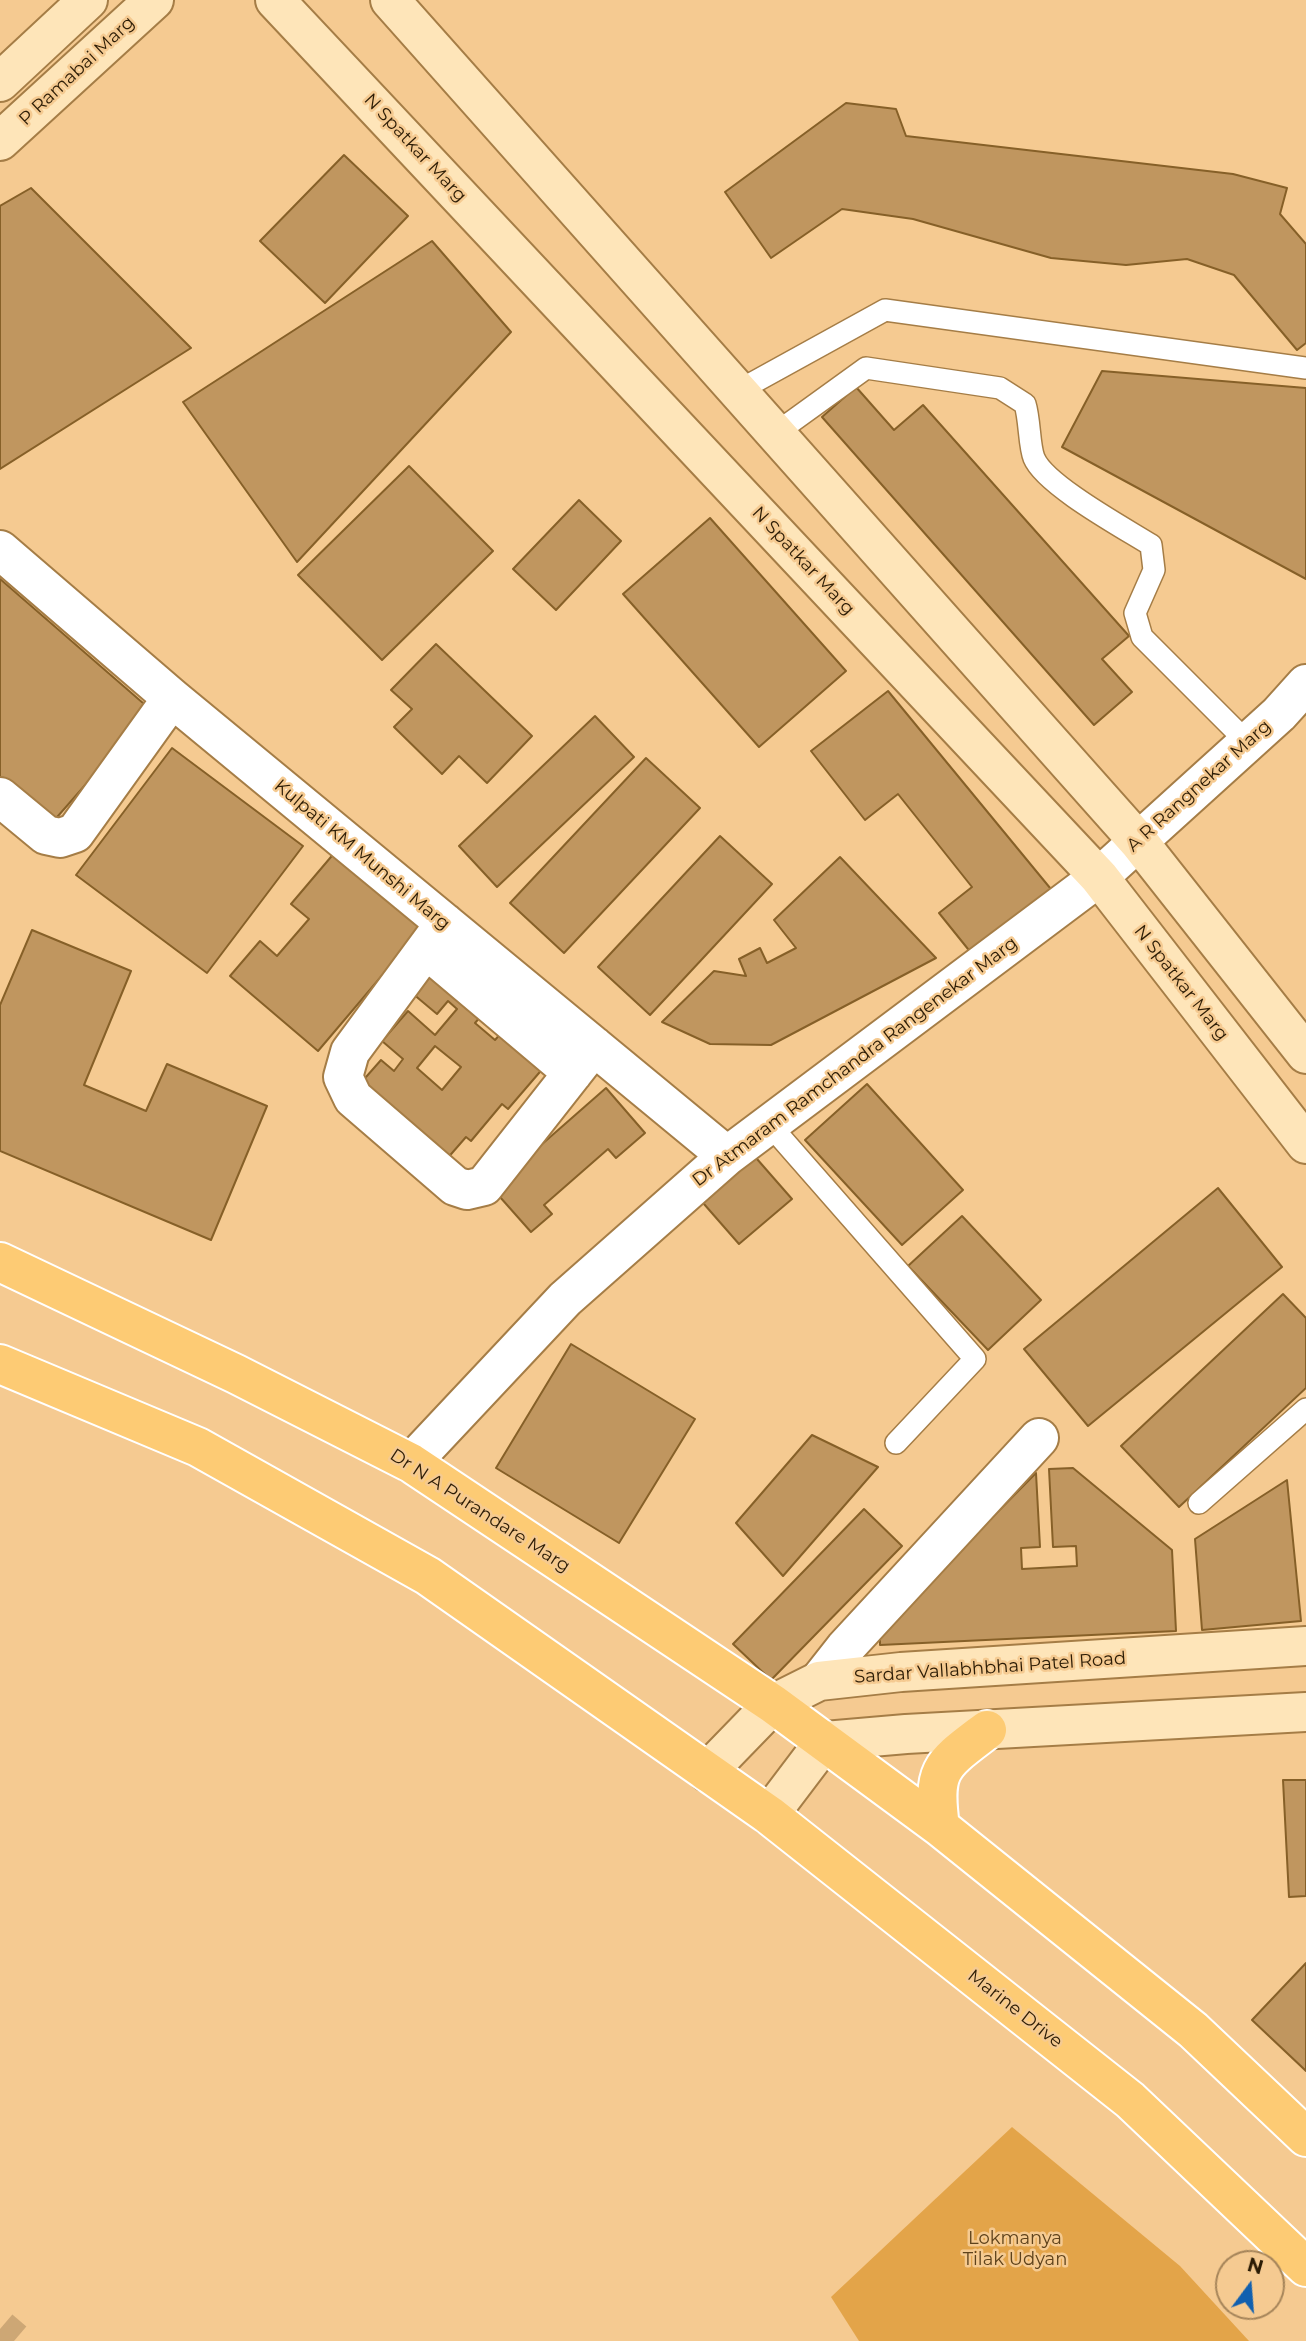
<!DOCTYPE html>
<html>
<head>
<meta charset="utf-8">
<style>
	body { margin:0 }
	#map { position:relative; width:1306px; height:2341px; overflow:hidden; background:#f5ca91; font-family:Montserrat,sans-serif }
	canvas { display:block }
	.north { position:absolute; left:1215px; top:2250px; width:70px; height:70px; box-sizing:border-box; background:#f5ca91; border:2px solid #a58459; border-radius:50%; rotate:16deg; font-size:19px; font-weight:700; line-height:28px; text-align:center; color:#2c1c05 }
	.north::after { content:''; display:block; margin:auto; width:24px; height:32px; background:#1160af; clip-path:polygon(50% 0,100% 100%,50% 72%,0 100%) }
</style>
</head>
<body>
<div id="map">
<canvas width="1306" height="2341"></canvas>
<div class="north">N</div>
</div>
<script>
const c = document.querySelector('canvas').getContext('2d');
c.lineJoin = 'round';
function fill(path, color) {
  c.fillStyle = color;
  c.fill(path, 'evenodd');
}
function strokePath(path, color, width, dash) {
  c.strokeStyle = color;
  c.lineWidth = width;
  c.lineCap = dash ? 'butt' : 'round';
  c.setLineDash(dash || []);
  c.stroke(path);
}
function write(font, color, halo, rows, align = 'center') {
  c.font = font + ' Montserrat,sans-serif';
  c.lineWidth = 5;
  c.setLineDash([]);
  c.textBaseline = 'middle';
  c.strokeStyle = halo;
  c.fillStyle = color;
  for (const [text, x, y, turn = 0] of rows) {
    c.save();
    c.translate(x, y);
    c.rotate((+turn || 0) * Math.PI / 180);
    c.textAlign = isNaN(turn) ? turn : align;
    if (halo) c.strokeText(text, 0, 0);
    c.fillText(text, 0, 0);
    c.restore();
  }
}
fill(new Path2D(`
	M1012,2127L1180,2266L1249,2341H859L831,2297Z`), '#e3a449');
const building = new Path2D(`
	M846,103L896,109L906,136L1233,174L1287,188L1280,214L1306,244V343L1297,350L1234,275L1187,259L1126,265L1051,258L913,219L842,209L771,258L725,192Z
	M344,155L408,216L325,303L260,241Z
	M31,188L191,348L0,469V206Z
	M432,241L511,332L297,562L183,402Z
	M1102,371L1306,388V579L1062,447Z
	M856,387L894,430L923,405L1129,636L1102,659L1132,692L1094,725L822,417Z
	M409,466L493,551L382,660L298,575Z
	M579,500L621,541L556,610L513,569Z
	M710,518L846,671L759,747L623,594Z
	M0,579L151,710L51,824L0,779Z
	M436,644L532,736L487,783L459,756L442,774L394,727L412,709L391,690Z
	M888,691L1055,894L972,954L939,913L972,887L898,794L865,820L811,751Z
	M595,716L634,757L497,887L459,846Z
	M172,748L303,846L207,973L76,875Z
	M646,758L700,808L564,953L510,903Z
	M720,836L772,884L650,1015L598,967Z
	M336,851L425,925L318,1051L230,976L260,941L277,956L309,919L291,904Z
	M840,857L936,958L771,1045L710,1044L662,1022L714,971L746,976L739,959L760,948L767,963L796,948L774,920Z
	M32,930L131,971L84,1085L146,1111L167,1064L267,1106L211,1240L0,1151V1005Z
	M431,958L489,1007L475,1023L495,1040L509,1024L551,1059L508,1109L502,1104L471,1141L466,1137L439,1168L351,1094L381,1060L394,1071L403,1059L382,1041L408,1011L435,1035L457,1009L448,1001L437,1014L406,988ZM435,1046L461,1067L442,1090L417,1068Z
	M867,1084L963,1190L902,1245L805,1140Z
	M606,1088L645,1133L616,1158L608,1149L544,1205L552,1214L531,1232L492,1188Z
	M750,1151L792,1199L739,1244L697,1196Z
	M1218,1188L1282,1267L1088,1426L1024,1349Z
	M962,1216L1041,1300L988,1350L908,1266Z
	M1283,1294L1306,1318V1388L1179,1507L1121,1446Z
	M571,1344L695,1419L619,1543L496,1468Z
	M812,1435L878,1467L783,1576L736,1523Z
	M1073,1468L1172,1550L1176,1631L880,1645V1631L1036,1473L1040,1547L1021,1548L1022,1569L1077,1566L1076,1546L1053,1547L1049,1469Z
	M1287,1480L1301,1621L1202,1630L1195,1539Z
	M864,1509L902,1546L771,1680L733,1644Z
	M1283,1780H1306V1896L1289,1897Z
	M1306,1963V2071L1252,2020Z`);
fill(building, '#c0965f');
strokePath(building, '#866028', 2);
strokePath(new Path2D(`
	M0,2329L14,2341`), '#cda775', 38, [38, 19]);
const lane = new Path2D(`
	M738,391L885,310L1306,368
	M776,433L866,368L1000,388L1025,404C1030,420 1029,446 1034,458C1045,485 1124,528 1151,545L1154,570L1135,613L1142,637L1247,742
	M769,1124L975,1359L896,1443
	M1199,1503L1306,1409`);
const street = new Path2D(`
	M0,550L172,698L727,1156
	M0,797L46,835L60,838L75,833L172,698
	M445,923L350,1052L343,1077L353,1098L455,1186L467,1190L484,1186L594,1046
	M426,949L573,1073
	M411,1463L565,1299L727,1156L1099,877L1279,714L1306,684
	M819,1681L845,1648L1039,1438`);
const secondary = new Path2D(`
	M275,0L1099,877L1306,1144
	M390,0L1138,841L1306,1054
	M0,82L88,0
	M0,141L154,0
	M707,1772L773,1704L819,1681L901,1672L1306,1646
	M769,1815L825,1741L906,1734L1306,1712`);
const primary = new Path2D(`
	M0,1262L236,1374L411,1463L773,1704L940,1827L1193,2030L1306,2137
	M0,1364L198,1447L428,1576L769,1815L1130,2100L1306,2267
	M940,1827C932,1768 941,1765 987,1730`);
strokePath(lane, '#a57d46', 24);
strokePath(street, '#a57d46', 42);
strokePath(secondary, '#a57d46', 42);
strokePath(primary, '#fff', 42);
strokePath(lane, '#fff', 21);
strokePath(street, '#fff', 38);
strokePath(secondary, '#fee5b9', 38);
strokePath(primary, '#fdcb74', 38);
write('18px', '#2c1c05', '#f5ca91', [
	["P Ramabai Marg",77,71,-43],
	["N Spatkar Marg",415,148,47],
	["N Spatkar Marg",803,561,47],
	["A R Rangnekar Marg",1199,786,-42],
	["Kulpati KM Munshi Marg",362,855,40],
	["N Spatkar Marg",1181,983,52],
	["Dr Atmaram Ramchandra Rangenekar Marg",855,1062,-37],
	["Dr N A Purandare Marg",480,1511,33],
	["Sardar Vallabhbhai Patel Road",990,1668,-4],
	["Marine Drive",1015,2009,38]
]);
write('18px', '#5e421b', '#f5ca91', [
	["Lokmanya",1015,2239],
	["Tilak Udyan",1015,2260]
]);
</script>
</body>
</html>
